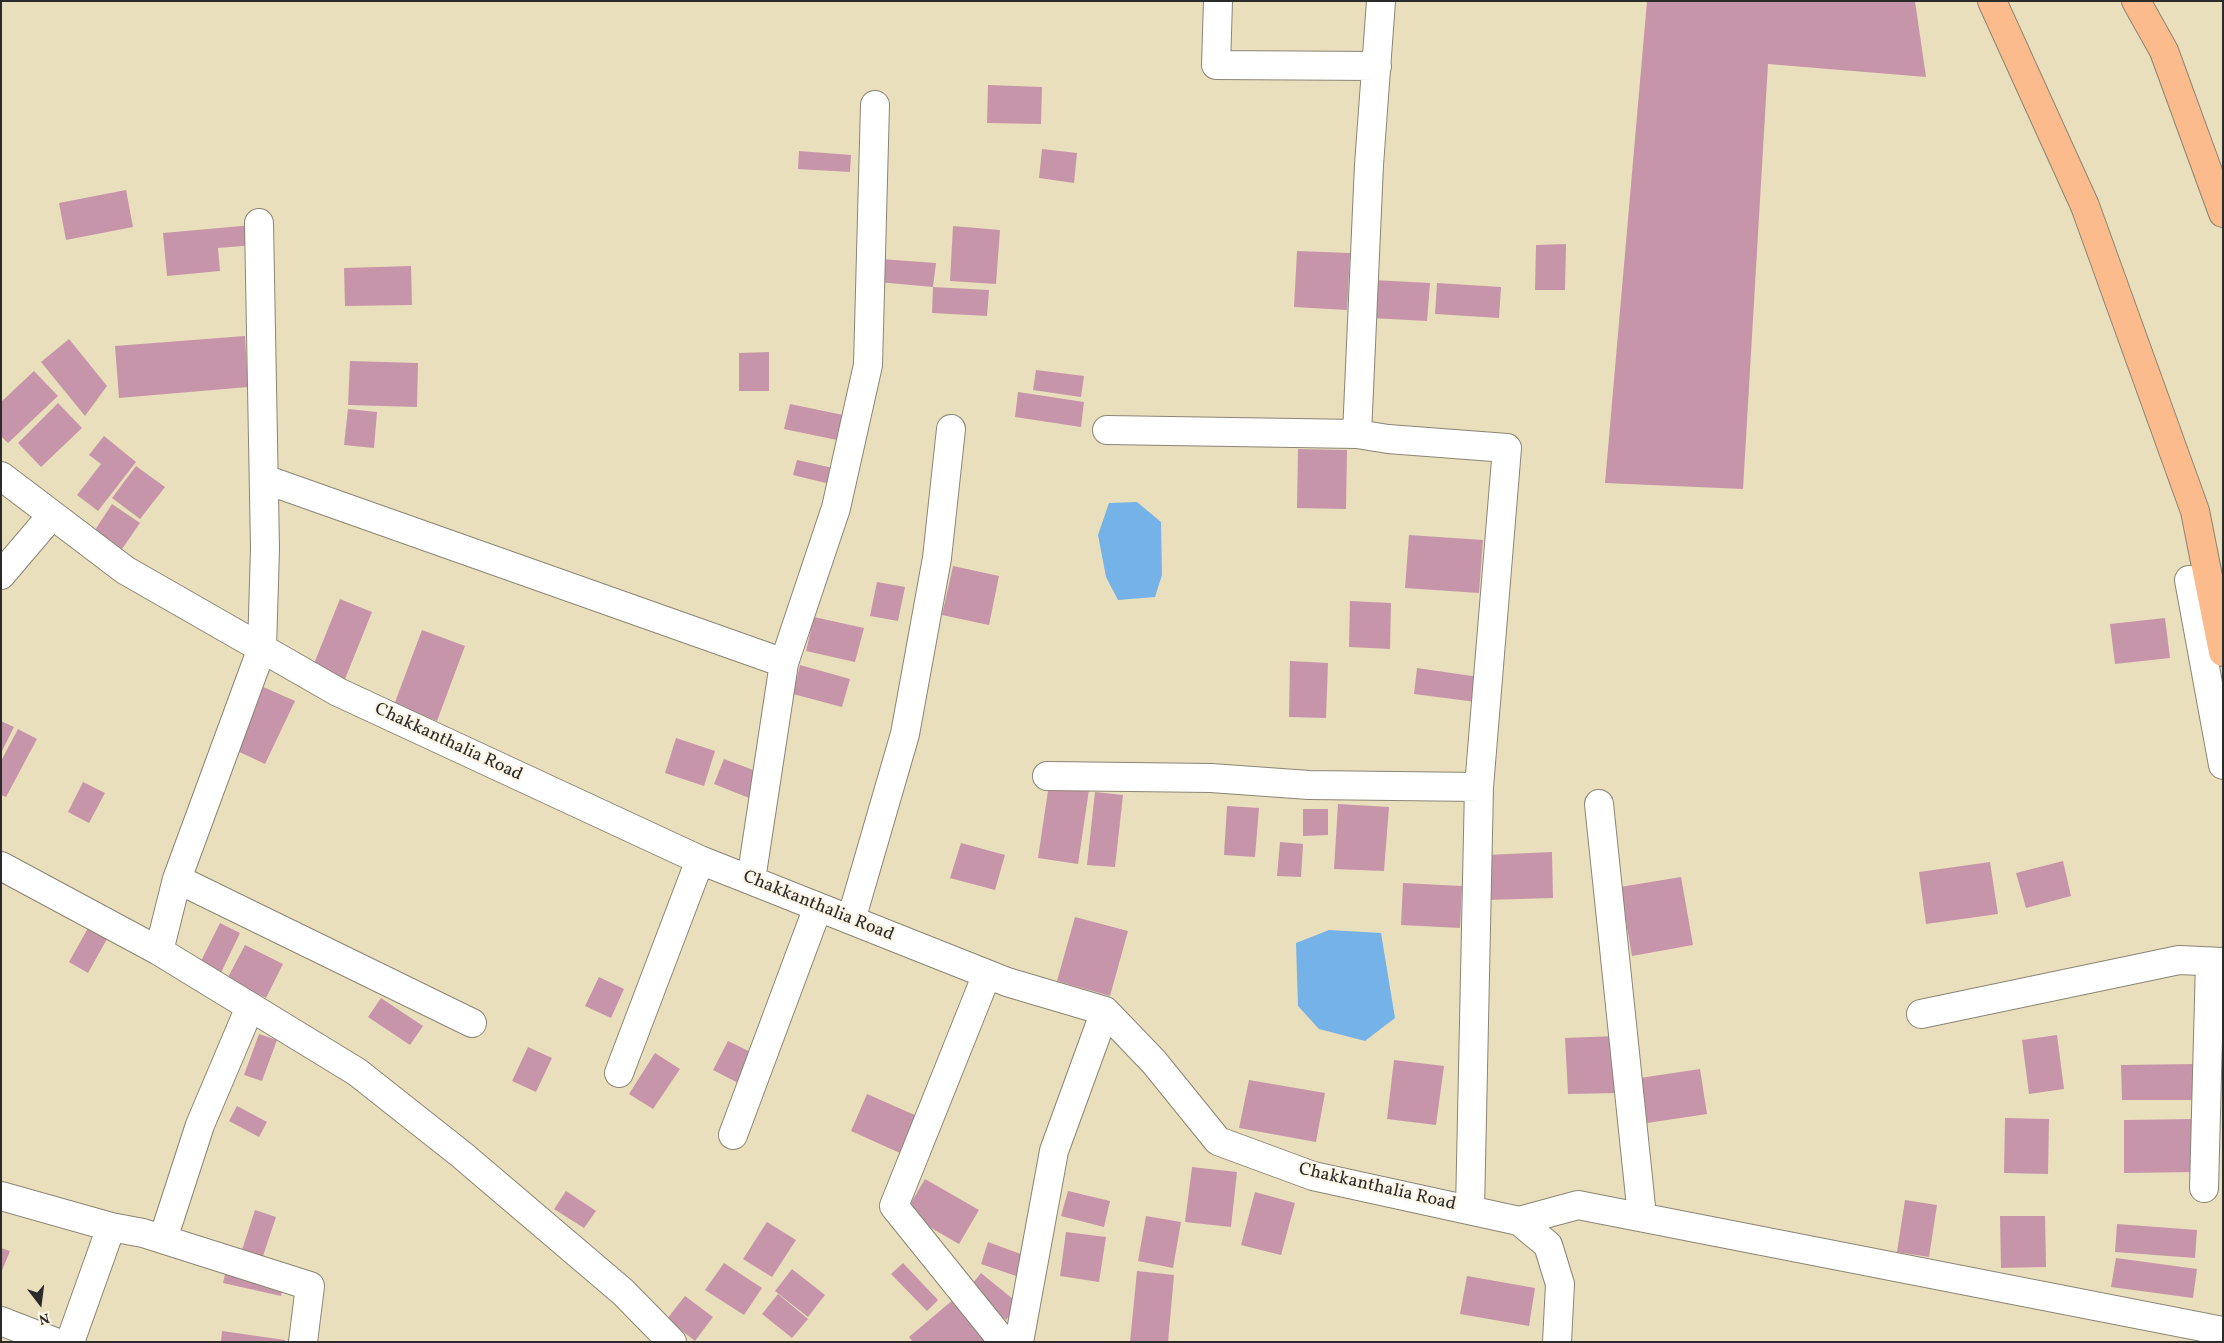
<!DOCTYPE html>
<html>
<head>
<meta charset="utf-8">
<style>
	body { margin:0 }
	#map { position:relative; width:2224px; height:1343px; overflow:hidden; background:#eadfbc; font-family:Vollkorn,serif }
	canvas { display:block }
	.frame { position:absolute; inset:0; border:2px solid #2b2b2b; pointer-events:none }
	.north { position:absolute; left:15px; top:1278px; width:50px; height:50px; -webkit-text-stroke:4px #fcf5e5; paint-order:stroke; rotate:165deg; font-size:14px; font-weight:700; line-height:20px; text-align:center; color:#2b2b2b }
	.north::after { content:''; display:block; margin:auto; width:18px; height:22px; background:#2b2b2b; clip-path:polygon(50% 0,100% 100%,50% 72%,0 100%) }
</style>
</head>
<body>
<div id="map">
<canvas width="2224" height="1343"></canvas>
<div class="frame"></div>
<div class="north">N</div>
</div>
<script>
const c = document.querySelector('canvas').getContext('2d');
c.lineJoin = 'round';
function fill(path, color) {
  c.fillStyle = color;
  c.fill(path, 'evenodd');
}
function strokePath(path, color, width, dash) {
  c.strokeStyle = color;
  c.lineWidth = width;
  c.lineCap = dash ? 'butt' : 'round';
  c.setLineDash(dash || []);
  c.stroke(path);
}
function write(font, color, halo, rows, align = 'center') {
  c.font = font + ' Vollkorn,serif';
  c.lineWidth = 4.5;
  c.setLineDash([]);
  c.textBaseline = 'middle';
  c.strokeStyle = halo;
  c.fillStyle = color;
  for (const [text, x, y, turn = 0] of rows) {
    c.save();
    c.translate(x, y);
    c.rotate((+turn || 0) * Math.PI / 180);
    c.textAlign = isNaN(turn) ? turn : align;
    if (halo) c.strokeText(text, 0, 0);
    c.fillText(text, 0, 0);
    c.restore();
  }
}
fill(new Path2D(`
	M1137,502L1161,522L1162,575L1155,597L1118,600L1106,577L1098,535L1109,503Z
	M1329,930L1381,933L1395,1018L1365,1041L1319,1029L1298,1006L1296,943Z`), '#74b2e7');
fill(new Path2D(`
	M1647,1H1915L1926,77L1768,64L1743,489L1605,483Z
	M988,85L1042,87L1041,124L987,123Z
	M1042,149L1077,153L1074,183L1039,178Z
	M799,151L851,155L850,172L798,169Z
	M126,190L133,227L66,240L59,203Z
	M253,225L255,245L218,248L220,271L167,276L163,233Z
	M953,226L1000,230L996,284L950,281Z
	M1566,244L1565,290H1535L1536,245Z
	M1297,251L1350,253L1347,310L1294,307Z
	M880,259L936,263L933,287L878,282Z
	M411,266L412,305L345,306L344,268Z
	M1374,280L1430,283L1427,321L1371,318Z
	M1437,283L1501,287L1499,318L1435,314Z
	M933,287L989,290L987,316L932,313Z
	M245,336L248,387L119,398L115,346Z
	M69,339L107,386L85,416L41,362Z
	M769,352V391H739V353Z
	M350,361L418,363L417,407L348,405Z
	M1036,370L1084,376L1081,397L1033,390Z
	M34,371L58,396L8,443L1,436V402Z
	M1018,392L1084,402L1081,427L1015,417Z
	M58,403L82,428L41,467L18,443Z
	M790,404L843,415L837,440L784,429Z
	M348,409L377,412L374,448L344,445Z
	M104,436L136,462L98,511L77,495L101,464L89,455Z
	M1298,449L1347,450L1346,509L1297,508Z
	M797,460L833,468L830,484L793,475Z
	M136,466L165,487L140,519L112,498Z
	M112,504L140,523L122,549L95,530Z
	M1409,535L1483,540L1479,593L1405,588Z
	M953,566L999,576L989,625L942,615Z
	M877,582L905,587L898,621L870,616Z
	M340,599L372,612L345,679L313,666Z
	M1350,601L1391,603L1390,649L1349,647Z
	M814,617L864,628L855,662L806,651Z
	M2165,618L2170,658L2115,664L2110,624Z
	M422,630L465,646L437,721L394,705Z
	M1290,661L1328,663L1326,718L1289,717Z
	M800,665L850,679L842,707L793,694Z
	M1417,668L1479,677L1476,702L1414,694Z
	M261,686L295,701L265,764L231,748Z
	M1,721L14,727L1,753Z
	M18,729L37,739L6,797L1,795V761Z
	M676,738L715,751L704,786L665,773Z
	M724,759L764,774L754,800L714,784Z
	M83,782L105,793L89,823L68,812Z
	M1049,784L1089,790L1078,864L1038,858Z
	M1095,792L1123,795L1115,867L1087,865Z
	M1338,804L1389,807L1384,871L1334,869Z
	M1227,806L1259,808L1255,857L1224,855Z
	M1303,809H1328V835L1303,836Z
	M1280,842L1303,844L1301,877L1277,876Z
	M961,843L1005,855L995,890L950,878Z
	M1552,852L1553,898L1486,900L1485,855Z
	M2063,861L2071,896L2026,908L2016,873Z
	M1990,862L1998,914L1926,924L1919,872Z
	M1681,877L1693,945L1632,956L1620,887Z
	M1403,883L1462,886L1460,928L1401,925Z
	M1075,917L1128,931L1110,996L1057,981Z
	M220,923L240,933L218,979L197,969Z
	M88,928L107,939L88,973L69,962Z
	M245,945L283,964L266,998L227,979Z
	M599,977L624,989L611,1018L585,1006Z
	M381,998L423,1026L410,1045L368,1017Z
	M259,1034L277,1040L262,1081L244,1075Z
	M2057,1035L2064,1089L2029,1094L2022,1040Z
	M1616,1036L1618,1093L1568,1094L1565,1038Z
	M728,1041L759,1056L744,1086L713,1070Z
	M528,1047L552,1058L536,1092L512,1081Z
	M655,1053L680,1069L653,1109L629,1094Z
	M1394,1060L1444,1066L1436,1125L1387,1119Z
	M2194,1064L2195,1100H2122L2121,1065Z
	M1700,1069L1707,1114L1647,1123L1640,1078Z
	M1249,1080L1325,1093L1316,1142L1239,1128Z
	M867,1094L917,1116L900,1153L851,1131Z
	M237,1106L267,1122L259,1137L229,1121Z
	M2005,1118L2049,1119L2048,1174L2004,1173Z
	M2195,1119L2196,1172L2124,1173V1120Z
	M1192,1167L1237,1172L1231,1227L1185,1222Z
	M925,1179L979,1210L959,1244L905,1213Z
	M566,1191L596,1211L584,1228L554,1209Z
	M1068,1191L1110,1201L1104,1227L1061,1216Z
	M1255,1192L1295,1203L1281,1255L1241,1245Z
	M1905,1200L1937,1205L1929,1257L1897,1252Z
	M255,1210L276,1217L261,1262L240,1256Z
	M1146,1216L1181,1222L1173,1268L1138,1261Z
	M2000,1216H2045L2046,1267L2001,1268Z
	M767,1222L796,1240L772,1277L743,1259Z
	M2117,1224L2197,1230L2195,1258L2115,1252Z
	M1066,1232L1106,1237L1099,1282L1060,1276Z
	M988,1242L1029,1257L1022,1278L981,1264Z
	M1,1248L10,1251L1,1273Z
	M2116,1258L2197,1269L2193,1298L2111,1287Z
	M724,1263L762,1288L744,1315L705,1290Z
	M903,1263L938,1300L927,1311L891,1274Z
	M792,1269L825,1295L808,1317L775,1291Z
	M226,1270L284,1283L281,1296L223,1283Z
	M1137,1271L1174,1275L1168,1342H1130Z
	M981,1273L1019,1304L1006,1320L968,1289Z
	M1467,1276L1535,1288L1529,1326L1460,1314Z
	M778,1294L808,1319L792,1338L762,1314Z
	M685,1296L713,1317L695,1341L667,1319Z
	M954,1299L990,1342H913L909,1337Z
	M222,1331L285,1340V1342H221Z`), '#c795aa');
const minor = new Path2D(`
	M1218,1L1216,65L1377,66
	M1107,430L1357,434L1388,439L1507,448L1479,787L1470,1210
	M1357,434L1369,165L1381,1
	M1,476L125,570L338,692L700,860L1007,982L1105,1011L1154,1062L1218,1141L1313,1176L1519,1221L1548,1245L1560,1284L1557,1342
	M264,479L784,663
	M1,575L52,515
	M2189,580L2223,765
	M1047,776L1211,778L1309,785L1479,787
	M1599,804L1642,1216
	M1,866L159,951L357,1072L462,1155L623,1292L672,1342
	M177,879L472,1023
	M751,880L784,663L836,508L868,365L875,105
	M851,920L905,734L937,558L951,429
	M159,951L177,879L262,648L265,549L259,223
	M987,974L894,1206L997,1334L1006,1342
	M1921,1014L2179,960L2223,962
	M619,1073L700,860
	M733,1135L818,907
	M2204,1188L2210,962
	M1,1196L111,1227L143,1233L310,1286L303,1342
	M1519,1221L1578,1205L2223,1331
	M163,1239L200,1125L250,1007
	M1,1321L55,1342
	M70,1342L111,1227
	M1019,1342L1054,1151L1105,1011`);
const trunk = new Path2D(`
	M1992,1L2085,206L2195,511L2223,652
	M2136,1L2164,51L2223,213`);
strokePath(minor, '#8a8574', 30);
strokePath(trunk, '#8a8574', 30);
strokePath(minor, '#fff', 28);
strokePath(trunk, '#fbbb8d', 28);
write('18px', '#2b2b2b', '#fcf5e5', [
	["Chakkanthalia Road",448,743,25],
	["Chakkanthalia Road",818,907,22],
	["Chakkanthalia Road",1377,1188,13]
]);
</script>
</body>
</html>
